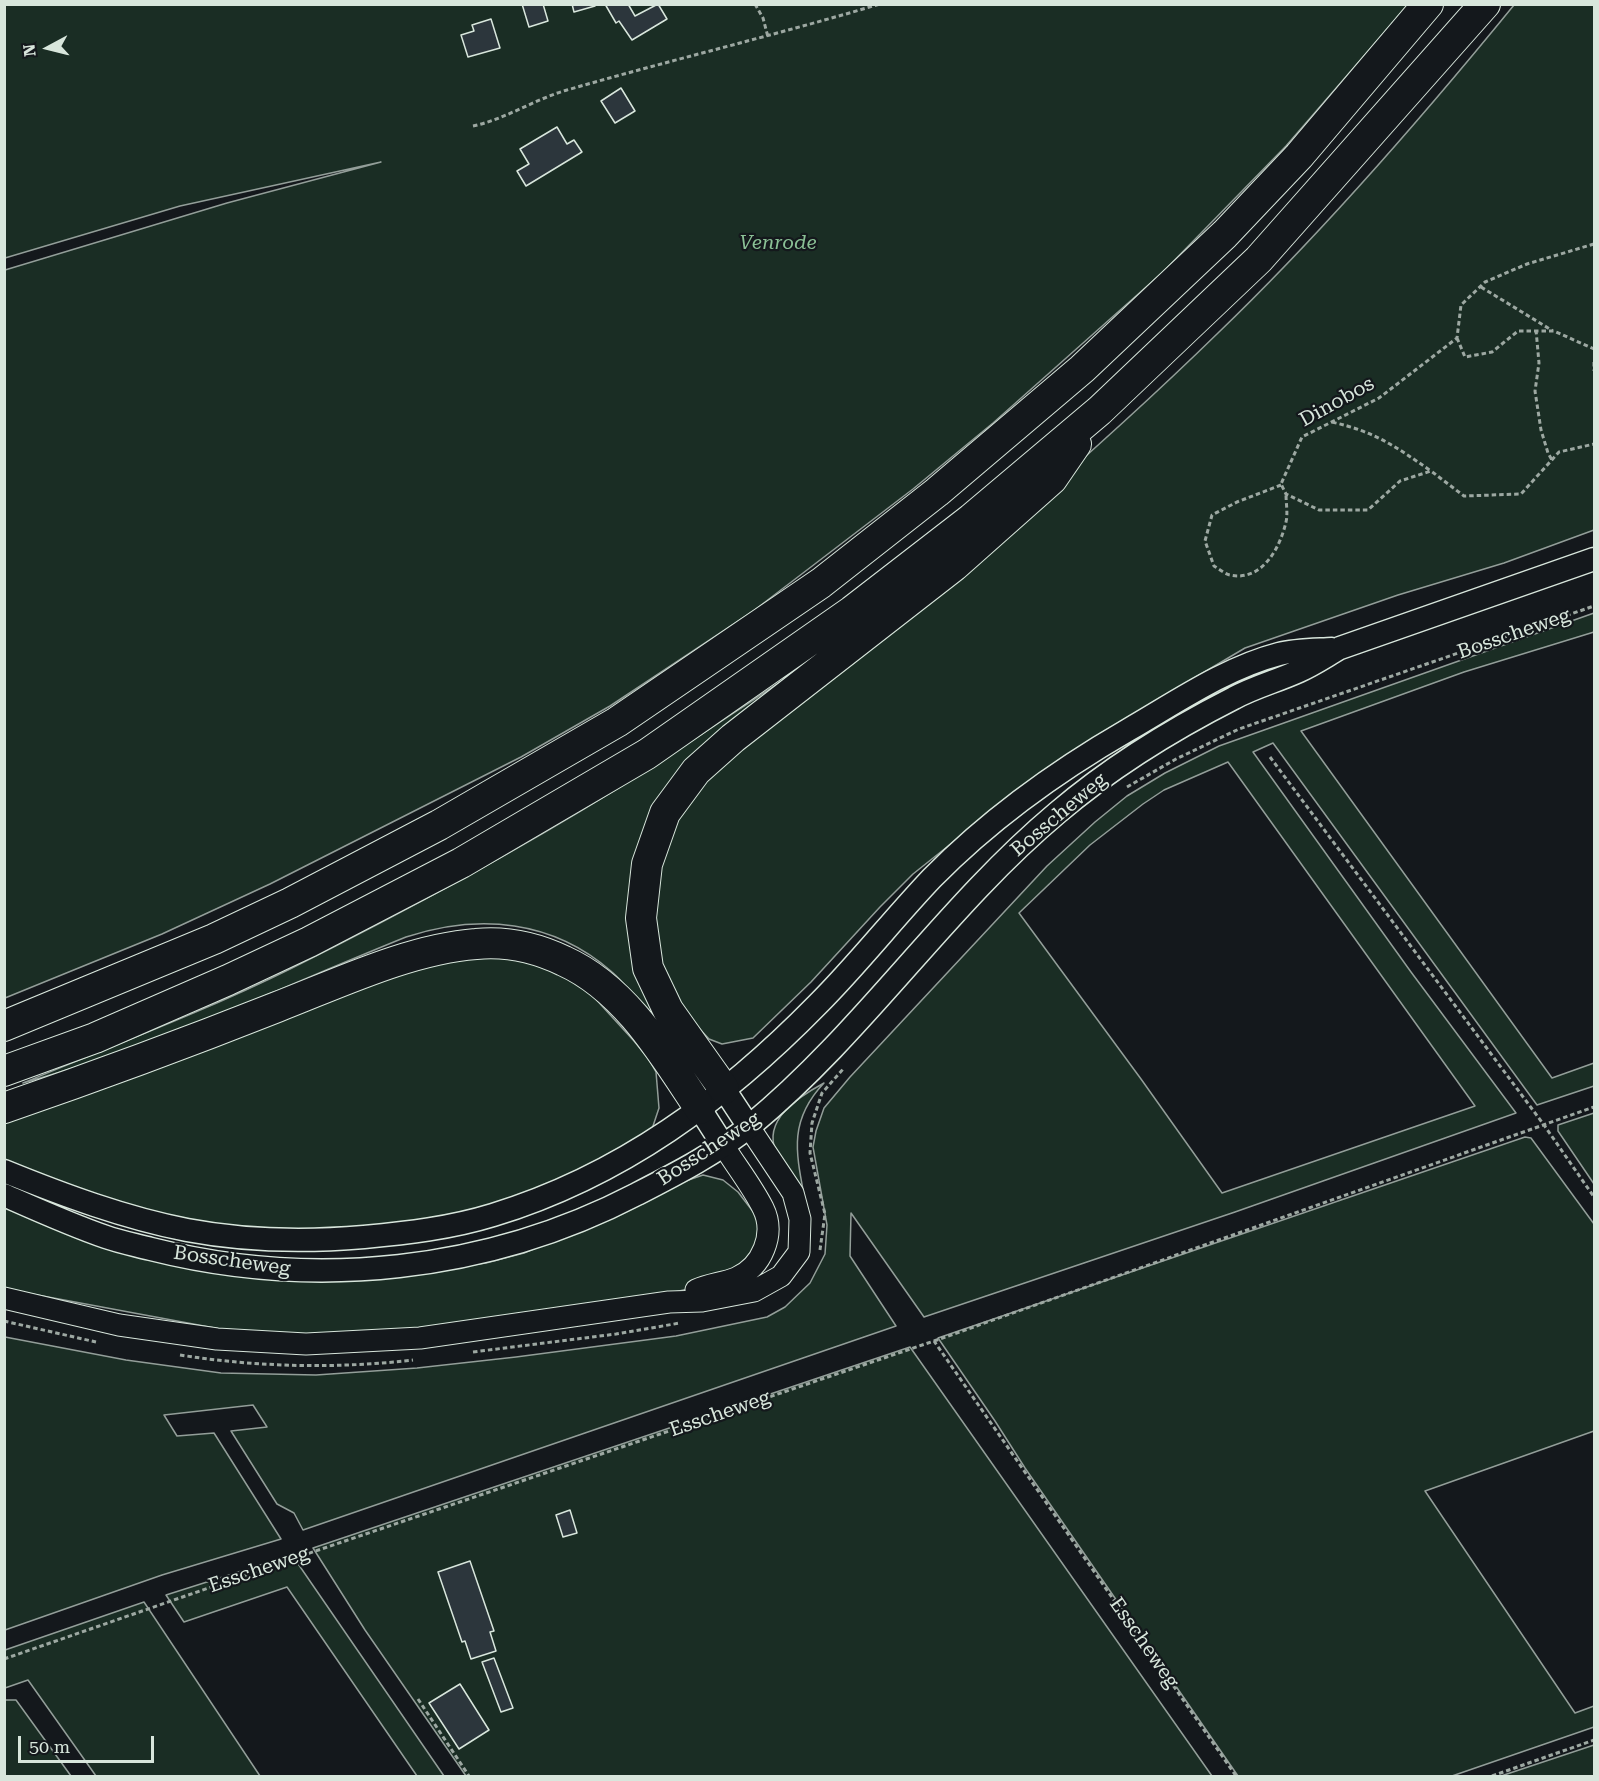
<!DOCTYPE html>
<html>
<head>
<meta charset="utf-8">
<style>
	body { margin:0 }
	#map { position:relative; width:1599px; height:1781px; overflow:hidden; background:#14181c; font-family:"Roboto Serif",serif }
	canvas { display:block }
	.frame { position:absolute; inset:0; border:6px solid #d8e6dc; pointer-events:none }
	.north { position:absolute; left:18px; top:18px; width:60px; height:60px; -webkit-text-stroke:4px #14181c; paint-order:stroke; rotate:263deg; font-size:16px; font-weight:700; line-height:24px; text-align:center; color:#d8e6dc }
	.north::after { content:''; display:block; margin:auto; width:21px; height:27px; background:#d8e6dc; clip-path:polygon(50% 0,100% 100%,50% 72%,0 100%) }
	.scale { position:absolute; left:18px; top:1736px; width:136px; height:27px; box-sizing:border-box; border:3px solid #d8e6dc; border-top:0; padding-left:8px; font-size:18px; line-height:21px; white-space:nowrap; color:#d8e6dc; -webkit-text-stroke:4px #14181c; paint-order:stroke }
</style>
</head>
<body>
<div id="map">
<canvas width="1599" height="1781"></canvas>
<div class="frame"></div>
<div class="north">N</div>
<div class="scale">50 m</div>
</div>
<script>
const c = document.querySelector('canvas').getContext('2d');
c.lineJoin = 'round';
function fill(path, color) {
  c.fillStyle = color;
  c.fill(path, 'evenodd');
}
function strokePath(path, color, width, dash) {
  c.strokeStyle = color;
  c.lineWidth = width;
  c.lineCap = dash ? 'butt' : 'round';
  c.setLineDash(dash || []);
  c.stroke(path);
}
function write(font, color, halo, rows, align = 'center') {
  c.font = font + ' "Roboto Serif",serif';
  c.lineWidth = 4.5;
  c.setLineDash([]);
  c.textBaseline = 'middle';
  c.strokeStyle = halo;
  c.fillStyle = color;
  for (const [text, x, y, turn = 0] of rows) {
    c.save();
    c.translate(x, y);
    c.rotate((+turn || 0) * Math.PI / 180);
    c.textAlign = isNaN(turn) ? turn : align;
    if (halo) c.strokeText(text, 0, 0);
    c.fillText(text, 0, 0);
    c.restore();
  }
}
const green = new Path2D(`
	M4,5H1408L1286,146L1163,272L993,423L913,489L752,612L610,706L521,757L270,884L162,934L5,998V270L227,203L381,162L180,206L5,258Z
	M1514,5H1594V530L1504,563L1398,595L1245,648L1120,722L1006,800L913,874L880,907L811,982L753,1038L722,1044L709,1039L685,1013L665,973L658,952L655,930L656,887L665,842L700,783C875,636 1054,493 1218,333C1324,231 1421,119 1514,5Z
	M1594,613V632L1464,672L1301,731L1552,1078L1594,1063V1086L1537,1105L1273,743L1253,752L1411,972L1516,1113L1235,1212L924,1317L851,1213L850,1256L896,1326L303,1530L294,1513L277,1504L231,1431L267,1427L253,1405L164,1415L177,1436L214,1433L281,1539L162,1575L5,1630V1337L126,1360L221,1373L316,1375L417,1368L516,1357L676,1336L767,1317L785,1307L810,1283L825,1254L827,1225L813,1147L816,1131L824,1108L850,1077L1047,866L1095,822L1127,796L1165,773L1219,746ZM1228,762L1475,1106L1222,1193L1141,1079L1019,913L1090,845L1143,804L1164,790Z
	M797,671L645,837L660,1020C640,1009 629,986 612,972C553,920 479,913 406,937C280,988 154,1047 23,1083C112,1046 203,1012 290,969C400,914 510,855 615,790C677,752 737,710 797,671Z
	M463,946L548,964L592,995L634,1041L648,1058L656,1072L659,1108L652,1129L592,1165L534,1191L479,1210L362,1231L279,1233L141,1213L5,1161L4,1111Z
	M824,1083C788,1121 796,1153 805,1200C795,1184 782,1169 776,1152C762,1119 800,1096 824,1083Z
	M1594,1113V1184L1558,1131V1125Z
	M1525,1137L1531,1138L1594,1224V1431L1425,1491L1575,1713L1594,1706V1727L1452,1776H1238L1025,1468L995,1421L938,1338Z
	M703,1175L723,1180L738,1192L761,1222L752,1261L705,1285L662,1295L408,1330L301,1334L220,1329L5,1289L4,1203L73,1232L386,1277L486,1263L524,1253L635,1207L674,1185Z
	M910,1347L1212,1776H466L365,1630L313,1548Z
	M292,1555L444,1776H417L287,1587L184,1622L166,1595Z
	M144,1602L260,1776H96L28,1680L5,1688V1650Z
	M5,1700H16L71,1776H5Z
	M1594,1745V1776H1501Z`);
fill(green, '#1a2d24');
strokePath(green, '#939e99', 1.5);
const building = new Path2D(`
	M522,4H543L548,21L529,27Z
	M572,4H595V6L574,12Z
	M605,4H628L635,16L658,4L667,19L632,40L619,21L616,23Z
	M491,19L500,48L468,57L461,35L474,31L472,25Z
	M621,88L635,111L615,123L601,101Z
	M557,127L567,144L574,140L582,152L526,186L517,171L529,164L520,149Z
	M570,1510L577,1533L563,1537L556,1515Z
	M470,1561L494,1631L490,1632L496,1651L471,1659L465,1641L462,1642L438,1572Z
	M494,1658L513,1708L501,1712L482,1662Z
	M460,1684L489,1730L459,1749L429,1703Z`);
fill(building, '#2c363c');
strokePath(building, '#d8e6dc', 1.5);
const tertiary = new Path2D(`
	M696,1290C709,1284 724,1283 736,1278C762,1267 776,1234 763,1208C752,1186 736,1166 723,1145
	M4,1298L119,1325L217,1339L306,1344L420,1338L669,1302L702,1301L754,1291L781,1276L799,1252L800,1219L793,1193L749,1127`);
const secondary = new Path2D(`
	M724,1089L749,1127
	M700,1109L723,1145
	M4,1171C63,1195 125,1218 187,1230C245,1241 305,1242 364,1237C407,1233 451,1228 493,1215C621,1176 725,1099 818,1004C858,964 893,919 932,878C989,820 1057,771 1128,730C1175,703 1225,668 1279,654C1295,650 1315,650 1332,649
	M4,1195C38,1210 71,1225 106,1237C120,1242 136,1245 151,1249C314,1290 487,1272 637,1194C676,1174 717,1153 751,1125C864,1032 945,907 1057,813C1111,767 1171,730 1234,698C1254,687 1277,681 1299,671C1313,665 1326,656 1340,648L1594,559`);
const motorway = new Path2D(`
	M4,1026L214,939L290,903L439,825L617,722L821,583L937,492L1082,369L1225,234L1299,156L1428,4
	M4,1071L95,1038L228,980L309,942L461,863L647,754L852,611L971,519L1099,411L1259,259L1485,4
	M724,1089L668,1010L648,968L641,918L647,864L665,813L696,771L733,738L954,566L1052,479L1076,444
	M4,1108C97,1076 186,1043 277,1007C339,983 410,949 476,944C506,941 537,948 564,961C626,989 664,1055 700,1109`);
strokePath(tertiary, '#d8e6dc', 23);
strokePath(secondary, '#d8e6dc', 25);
strokePath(motorway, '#d8e6dc', 32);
strokePath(new Path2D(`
	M755,4L763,18L768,37
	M473,126C506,119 535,99 567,90C671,60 776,35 880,4
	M1594,244L1527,264L1485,282L1461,305L1457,338L1379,398L1302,437L1281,484L1286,494L1319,510H1368L1400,481L1431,471L1464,496L1521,494L1559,452L1594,444
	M1481,287L1553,331
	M1536,330L1539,363L1535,391L1541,430L1548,453L1552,460
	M1457,338L1465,357L1492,352L1518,331H1554L1594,349
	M1594,362V371
	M1332,422C1375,432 1395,446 1431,471
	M1281,485L1237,502L1212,515L1205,541L1214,566C1219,569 1225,574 1230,575C1262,582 1280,548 1286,522C1288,514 1286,503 1286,494
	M1270,757L1544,1125L1594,1197
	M1127,787L1176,759L1239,729L1594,606
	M820,1250L825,1214L810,1153L812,1123L822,1093L844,1068
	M4,1321L96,1342
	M934,1341L1594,1107
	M473,1352L616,1334L680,1323
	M180,1355C256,1367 336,1369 413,1360
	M4,1659L292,1559L934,1341L1236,1776
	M418,1699L469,1776
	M1492,1776L1594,1740`), '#9da8a2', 3, [4.5, 3]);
strokePath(tertiary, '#14181c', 21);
strokePath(secondary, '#14181c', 22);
strokePath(motorway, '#14181c', 30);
write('italic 20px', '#8ac095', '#14181c', [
	["Venrode",778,243]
]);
write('20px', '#d8e6dc', '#14181c', [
	["Dinobos",1337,402,-29],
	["Bosscheweg",1514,634,-19],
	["Bosscheweg",1059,815,-40],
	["Bosscheweg",709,1149,-33],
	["Bosscheweg",232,1261,8],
	["Esscheweg",720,1414,-19],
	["Esscheweg",259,1570,-19],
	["Esscheweg",1144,1643,55]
]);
</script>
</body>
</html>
